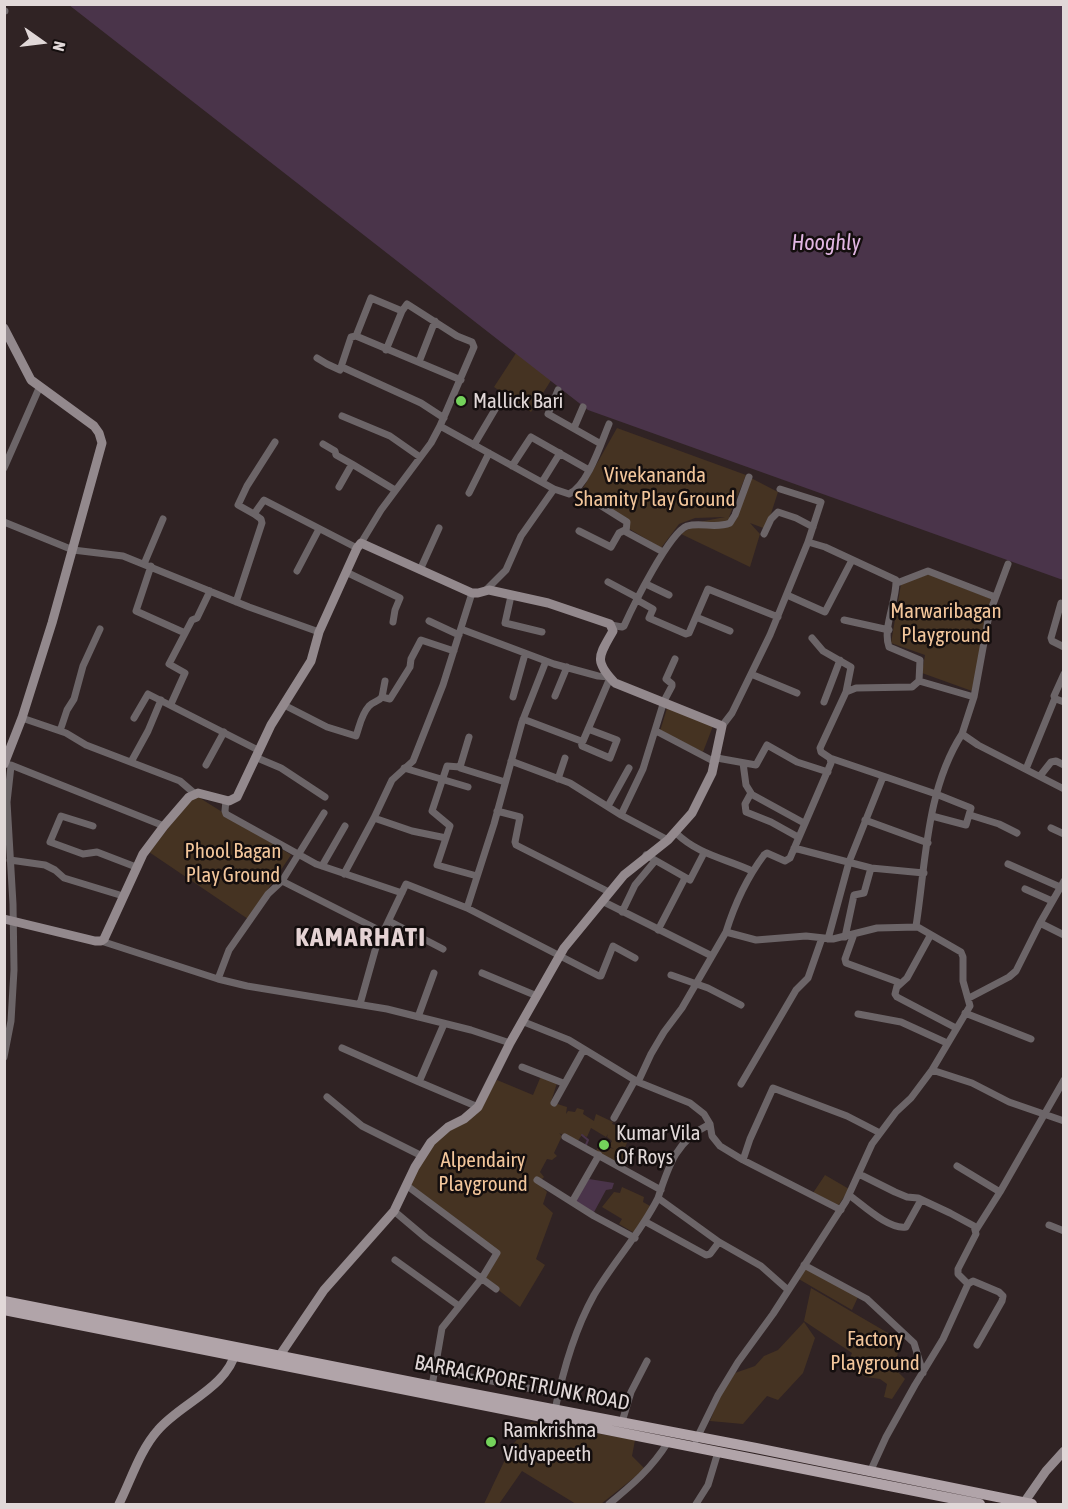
<!DOCTYPE html>
<html>
<head>
<meta charset="utf-8">
<style>
	body { margin:0 }
	#map { position:relative; width:1068px; height:1509px; overflow:hidden; background:#302324; font-family:"Asap Condensed",sans-serif }
	canvas { display:block }
	.frame { position:absolute; inset:0; border:6px solid #e1d8d8; pointer-events:none }
	.north { position:absolute; left:12px; top:12px; width:60px; height:60px; -webkit-text-stroke:4px #140e0e; paint-order:stroke; rotate:104deg; font-size:16px; font-weight:700; line-height:24px; text-align:center; color:#e1d8d8 }
	.north::after { content:''; display:block; margin:auto; width:21px; height:27px; background:#e1d8d8; clip-path:polygon(50% 0,100% 100%,50% 72%,0 100%) }
</style>
</head>
<body>
<div id="map">
<canvas width="1068" height="1509"></canvas>
<div class="frame"></div>
<div class="north">N</div>
</div>
<script>
const c = document.querySelector('canvas').getContext('2d');
c.lineJoin = 'round';
function fill(path, color) {
  c.fillStyle = color;
  c.fill(path, 'evenodd');
}
function strokePath(path, color, width, dash) {
  c.strokeStyle = color;
  c.lineWidth = width;
  c.lineCap = dash ? 'butt' : 'round';
  c.setLineDash(dash || []);
  c.stroke(path);
}
function write(font, color, halo, rows, align = 'center') {
  c.font = font + ' "Asap Condensed",sans-serif';
  c.lineWidth = 5;
  c.setLineDash([]);
  c.textBaseline = 'middle';
  c.strokeStyle = halo;
  c.fillStyle = color;
  for (const [text, x, y, turn = 0] of rows) {
    c.save();
    c.translate(x, y);
    c.rotate((+turn || 0) * Math.PI / 180);
    c.textAlign = isNaN(turn) ? turn : align;
    if (halo) c.strokeText(text, 0, 0);
    c.fillText(text, 0, 0);
    c.restore();
  }
}
fill(new Path2D(`
	M520,347L555,374L531,412L494,387Z
	M617,428L746,475L729,517L736,516L751,478L778,492L766,529L750,523L760,534L750,567L681,534L699,522L725,517L695,518L679,524L661,548L628,528L630,522L582,490Z
	M929,574L991,599L972,691L922,673L925,655L891,643L901,584Z
	M668,705L713,726L703,752L660,731Z
	M195,795L291,855L248,919L149,852Z
	M541,1076L557,1083L551,1102L567,1107L566,1114L568,1111L575,1112L577,1108L584,1110L583,1114L594,1121L596,1114L613,1122L612,1124L629,1129C629,1140 627,1144 622,1153L627,1156L621,1168L595,1152L599,1146L605,1150L608,1147L614,1149L609,1146L612,1141L607,1137L608,1134L606,1137L591,1128L587,1137L582,1135L577,1142L559,1133L562,1136L554,1153L557,1156L552,1160L547,1159L540,1172L544,1177L540,1181L535,1180L547,1192L543,1204L553,1213L536,1259L545,1265L520,1307L483,1278L500,1254L409,1184L434,1140L461,1123L497,1080L533,1095Z
	M825,1175L849,1189L838,1206L813,1193Z
	M622,1187L644,1197L643,1202L652,1207L636,1234L619,1224L622,1219L602,1207L614,1192L620,1193Z
	M805,1265L858,1297L852,1310L797,1278Z
	M811,1288L900,1340L896,1363L897,1371L905,1379L892,1399L884,1397L887,1384L880,1379L866,1377L846,1366L852,1353L804,1321Z
	M804,1322L815,1338L803,1373L778,1400L767,1396L743,1424L710,1421L720,1396L735,1373L755,1366L764,1356L778,1350Z
	M531,1422L635,1440L632,1456L645,1469L601,1504H576L522,1471L499,1504H484L511,1447Z`), '#453322');
fill(new Path2D(`
	M69,5H1063V580L588,410Z
	M589,1179L614,1183L612,1189L606,1190L593,1214L574,1202Z`), '#4a344a');
strokePath(new Path2D(`
	M582,1135L588,1140L585,1147`), '#4a344a', 2);
strokePath(new Path2D(`
	M4,11H5
	M402,311L371,298L356,336L461,380
	M317,358L327,364L340,370L351,337L356,336
	M419,362L435,321
	M342,367L421,403L444,418
	M558,390L548,414L601,444
	M342,416L390,436L420,457
	M440,426L554,489L569,494C588,485 601,443 609,424
	M574,428L583,407
	M275,442L247,486L238,505L254,514L264,500L357,548
	M323,444L335,451L336,455L352,464
	M474,445L503,396
	M512,466L531,437L589,470
	M4,468L40,386
	M542,482L560,453
	M339,487L352,464L395,490
	M780,489L821,502L808,542
	M576,490L627,522L626,532L663,552
	M469,493L489,453
	M4,522L73,550L123,556L249,607L319,632
	M579,531L611,547L619,533L625,530
	M764,534L771,519L778,512L796,518L813,527
	M361,543L381,510L431,443L440,426L474,347L472,342L457,336L407,304L402,311L386,350
	M144,564L163,519
	M1008,564L989,615L974,697L962,734L978,745L1064,789
	M151,566L136,611L185,633
	M420,570L439,528
	M297,571L319,529
	M346,572L400,598L395,610L393,622
	M608,582L638,598
	M897,583L928,571L995,597
	M646,584L669,595
	M486,590L506,570L521,536L554,489
	M787,595L825,612L852,560
	M511,596L505,623L542,632
	M637,600L653,609L649,618L686,634L689,633L708,589L778,617
	M236,602L262,523L261,519L254,514
	M1061,603L1051,638L1052,641L1064,647
	M696,617L730,631
	M844,620L889,630
	M429,621L459,635
	M611,625L622,627L624,626C633,606 669,533 687,526C701,522 716,529 730,523L735,515L749,477
	M461,629L554,664L598,676L609,677
	M812,638L823,651L851,667L846,692
	M751,674L797,693
	M1064,674L1054,696L1056,699L1064,702
	M555,696L567,667
	M382,697L385,681
	M513,697L525,654
	M824,702L840,660
	M171,704L185,673L169,664L192,620L197,618L210,591
	M284,705L327,727L356,736C360,725 361,715 369,706C374,701 378,702 382,697L390,699L410,667L411,659L421,640L454,651
	M22,718L66,733L86,745L180,781L194,793
	M134,718L148,694L258,750
	M523,719L581,741L582,746L610,758L617,740L588,729
	M722,726L732,713L770,635L808,542L825,547L896,580C897,600 882,629 889,647L920,660L919,681L974,697
	M60,731L67,710L74,699L83,666L100,629
	M656,731L715,762
	M469,737L460,767L447,766L432,811L450,826L437,865L477,876
	M583,741L610,678
	M255,757L281,768L325,797
	M717,758L756,765L767,745L797,762L828,772
	M830,758L936,794L971,808L966,825L932,816
	M511,761L570,783L621,815L668,840
	M4,762L11,766L7,802L13,904L14,970L11,1021L4,1057
	M131,762L148,731L161,700
	M743,763L746,785L751,793L745,804L746,812L771,822L798,837
	M11,765L164,826
	M206,765L224,732
	M404,768L468,787
	M460,768L505,782
	M1026,769L1055,698
	M1040,776L1051,762L1056,761L1064,765
	M558,779L565,758
	M751,794L804,823
	M226,800L225,811L226,814L316,864L402,893
	M608,806L629,768
	M497,811L520,817L515,842L516,845L609,892
	M324,813L282,881L383,932
	M621,815L643,769L664,701L672,686V684L666,679L675,659
	M970,815L999,824L1017,833
	M374,818L412,831L446,838
	M865,820L928,843
	M93,826L61,816L50,842L83,854L97,852L136,867
	M1051,828L1064,834
	M676,833C699,855 724,858 752,871
	M794,848L871,868L924,873
	M646,855L690,880L704,853
	M10,860L45,865L55,870L64,878L123,896
	M1008,864L1060,887
	M322,866L345,826
	M344,874L374,818L392,780L413,761L443,685L472,593
	M1064,881L1040,923L1064,935
	M1025,889L1052,901
	M602,901L712,956
	M467,908L494,824L522,722L546,661
	M622,912L635,885L655,861
	M389,921L443,949
	M658,930L685,878
	M726,932C735,903 746,879 764,855L767,853L785,861L790,858L831,763L830,758L821,752L820,748L846,692L856,688L912,687L919,681
	M854,934L845,959L846,963L898,982L895,994L897,997L956,1028
	M845,937L854,895L864,893L871,868
	M828,939L849,862L883,777
	M101,941L218,979L247,986L387,1009L471,1030L510,1043
	M482,973L537,996
	M671,975L708,988L741,1005
	M218,979L229,950L268,894L282,881
	M897,987L907,978L930,936
	M969,998L1009,977L1016,971L1040,923
	M360,1004L376,947L406,884L467,908L599,976H601L613,946L635,958
	M965,1013L1031,1039
	M858,1014L901,1022L947,1043
	M418,1017L434,973
	M524,1022L569,1040L638,1082L690,1103L704,1114L710,1124L712,1136L720,1146L743,1160L841,1210
	M342,1048L419,1082L444,1024
	M522,1067L563,1083
	M932,1070L972,1083L1009,1102L1064,1121
	M419,1082L478,1107
	M638,1082L651,1054L664,1032L682,1008L726,932L756,940L806,936L833,939L877,928L917,927
	M741,1084L796,990L808,978L822,938
	M327,1097L362,1126L422,1156
	M554,1103L584,1049
	M614,1118L635,1080
	M710,1124C677,1140 669,1164 658,1198L719,1242L761,1266L788,1290
	M565,1137L661,1190
	M743,1160L750,1139L773,1088L847,1116L880,1133
	M957,1166L1000,1192
	M859,1174L895,1192L907,1197L918,1198L950,1213L974,1226L976,1234L958,1269V1274L968,1284
	M537,1180L594,1216L635,1238
	M406,1185L497,1253L482,1278L442,1328L432,1386
	M849,1195C863,1205 889,1230 906,1227L921,1200
	M572,1202L599,1155
	M394,1211L426,1238L496,1289
	M646,1222L706,1255L710,1254L719,1242
	M1049,1225L1064,1231
	M976,1230L1000,1192L1064,1080
	M395,1260L459,1306
	M804,1265L867,1299L914,1343L923,1373
	M435,1370L558,1394
	M555,1410C563,1370 574,1331 594,1295C614,1261 640,1234 658,1198
	M622,1422L631,1392L647,1361
	M696,1440L718,1395L738,1362L773,1314L846,1201L872,1144L896,1112L911,1098L932,1070L970,1006L963,981V957L961,952L916,926C926,862 926,790 962,734
	M870,1472L886,1437L915,1385L943,1339L968,1284L973,1281L999,1292L1003,1296L1002,1301L977,1345
	M609,1504C632,1485 652,1468 668,1442
	M696,1504L708,1485L718,1452`), '#6c6568', 7);
strokePath(new Path2D(`
	M4,328L31,380L94,426L99,433L102,443L52,623L22,718L4,764
	M4,919L95,941H101L104,939L143,854L164,826L189,797L198,793L229,801L237,797L271,725L311,661L319,632L357,548L361,543L472,593H478L489,590L548,603L610,624L613,631C599,656 593,660 615,683L722,726L712,773L692,813L668,840L624,875L564,948L510,1043L478,1107L464,1119L448,1127L431,1142L415,1167L394,1211L324,1290L280,1355
	M119,1504C131,1480 140,1450 158,1430C181,1403 227,1388 236,1351
	M1023,1504L1046,1471L1064,1451`), '#93898d', 9);
strokePath(new Path2D(`
	M4,1301L432,1386L756,1448L1032,1504
	M4,1310L980,1504`), '#b1a4a9', 10);
for (const [x, y, r, color] of [
	[461,401,6,"#74d25b"],
	[604,1145,6,"#74d25b"],
	[491,1442,6,"#74d25b"]
]) {
  const dot = new Path2D();
  dot.arc(x, y, r, 0, 2 * Math.PI);
  c.fillStyle = color;
  c.fill(dot);
  strokePath(dot, '#140e0e', 2);
}
write('21px', '#e1d8d8', '#140e0e', [
	["Mallick Bari",473,401],
	["Kumar Vila",616,1133],
	["Of Roys",616,1157],
	["Ramkrishna",503,1430],
	["Vidyapeeth",503,1454]
], 'left');
write('21px', '#f3c69b', '#140e0e', [
	["Vivekananda",655,475],
	["Shamity Play Ground",655,499],
	["Marwaribagan",946,611],
	["Playground",946,635],
	["Phool Bagan",233,851],
	["Play Ground",233,875],
	["Alpendairy",483,1160],
	["Playground",483,1184],
	["Factory",875,1339],
	["Playground",875,1363]
]);
write('21px', '#e1d8d8', '#140e0e', [
	["BARRACKPORE TRUNK ROAD",522,1383,11]
]);
write('italic 22px', '#e1b6e2', '#140e0e', [
	["Hooghly",826,243]
]);
c.letterSpacing = '1.5px';
write('bold 27px', '#e5d3d4', '#140e0e', [
	["KAMARHATI",361,937]
]);
c.letterSpacing = '0px';
</script>
</body>
</html>
